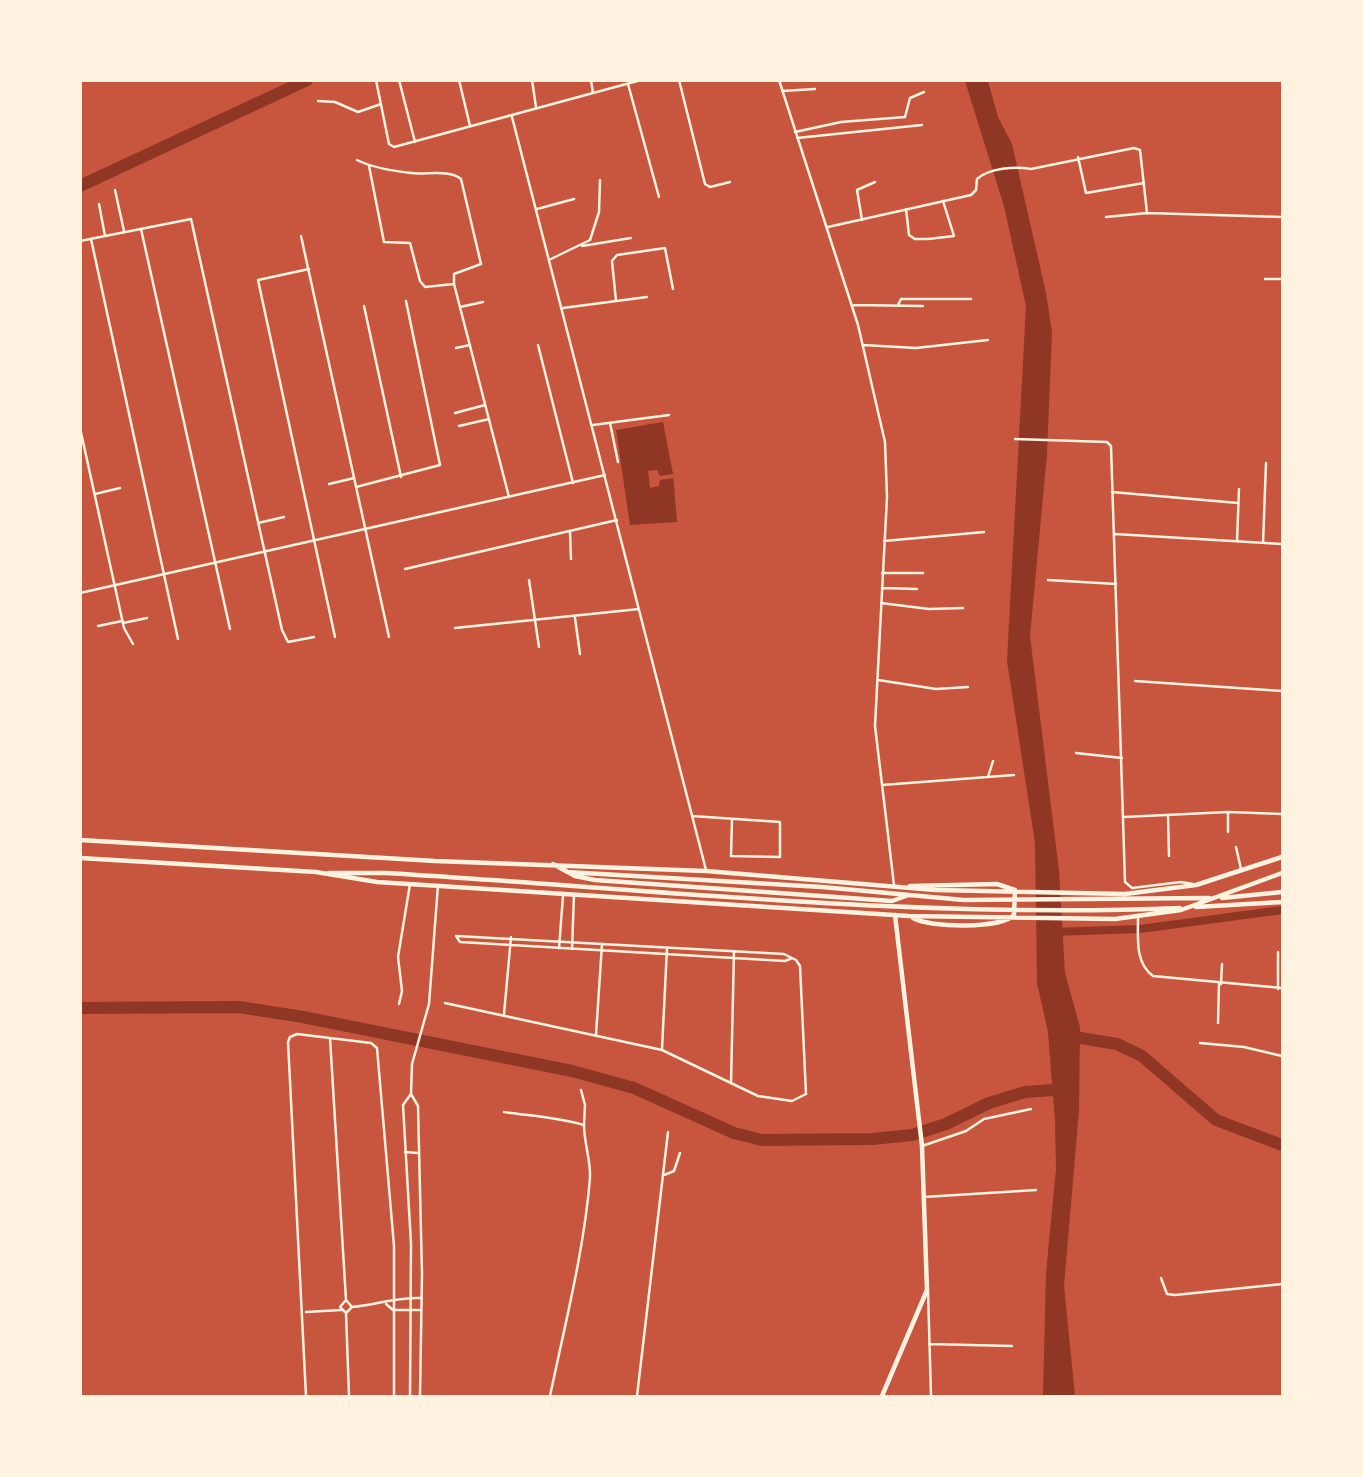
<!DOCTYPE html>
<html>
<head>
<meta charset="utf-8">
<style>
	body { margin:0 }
	#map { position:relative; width:1363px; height:1477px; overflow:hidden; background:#c8553d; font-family:Jost,sans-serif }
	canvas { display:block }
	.frame { position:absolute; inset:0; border:82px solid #fff3e0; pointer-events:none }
</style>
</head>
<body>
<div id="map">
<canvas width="1363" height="1477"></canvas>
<div class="frame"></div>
</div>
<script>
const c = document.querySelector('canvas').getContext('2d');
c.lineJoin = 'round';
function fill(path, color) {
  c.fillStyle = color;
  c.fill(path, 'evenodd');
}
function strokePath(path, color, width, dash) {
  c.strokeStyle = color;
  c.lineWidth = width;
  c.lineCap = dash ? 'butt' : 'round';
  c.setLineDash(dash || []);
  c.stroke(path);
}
fill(new Path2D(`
	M965,81H988L998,117L1012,144L1046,293L1052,332L1047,454L1030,636L1059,871L1065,973L1080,1027L1079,1110L1064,1286L1075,1396H1043L1046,1273L1056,1169L1055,1121L1048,1032L1037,983L1035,843L1007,661L1026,306L1004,206Z
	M663,422L673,474L677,522L630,525L616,430Z`), '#8f3625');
fill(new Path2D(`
	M657,470L660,476L673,474L674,478L660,480L659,486L650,488L648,471Z`), '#c8553d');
strokePath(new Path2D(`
	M1053,932L1140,929L1282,910`), '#8f3625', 8);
strokePath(new Path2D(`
	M80,186L307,80
	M80,1008L239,1007L303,1017L572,1071L634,1088L734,1133L762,1140L872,1139L912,1135L946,1124L989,1103L1025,1092L1068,1089
	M1068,1036L1117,1044L1142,1056L1216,1120L1282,1145`), '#8f3625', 12);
strokePath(new Path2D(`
	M376,80L389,144L394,147L641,80
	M399,80L415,142
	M459,80L470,126
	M532,80L536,107
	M591,80L593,93
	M679,80L705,184L710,187L730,182
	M779,80L858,325L885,442L887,497L875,726L894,885
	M628,84L659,197
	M782,91L815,89
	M318,101L335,102L358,112L381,104
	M512,117L706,870
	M795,132L841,122L905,117L910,98L924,92
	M797,138L922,125
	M1078,157L1086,193L1144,183
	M357,160C373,168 393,171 411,173C426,175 449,169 461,179L481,264L454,274V284L509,497
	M369,166L384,242L410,243L420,281L425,287L454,284
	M115,190L124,231
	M99,204L105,236
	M537,209L574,199
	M906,209L909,235L915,239H928L954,236L943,201
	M1106,217L1147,213L1282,217
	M862,220L857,190L875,182
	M828,227L971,195L976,190L977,179C989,168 1015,166 1031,169L1134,148L1140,150L1147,213
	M141,229L230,629
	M301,236L389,637
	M91,239L178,639
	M80,241L191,219L282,630L288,642L314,637
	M582,246L631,238
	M551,259L590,240L599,212L600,180
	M309,269L258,280L335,637
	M1265,279H1282
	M616,301L612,261L617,255L665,248L673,289
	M852,305L923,306
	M898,305L901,299H971
	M364,306L401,477
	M460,307L483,302
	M563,308L647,297
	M538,345L573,483
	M863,345L916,348L988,340
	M456,348L470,345
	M455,413L485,405
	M610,423L618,462
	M593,425L669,415
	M459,426L489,419
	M80,428L124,628L133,644
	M1015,439L1107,442L1111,446L1125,882L1132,888L1181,882L1193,884
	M329,484L354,478
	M356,487L440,465L406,301
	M1112,492L1238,503
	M95,494L120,488
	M258,523L284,517
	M570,532L571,559
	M1115,534L1282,544
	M884,541L984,532
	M1237,541L1239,489
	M1263,543L1266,463
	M405,569L617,520
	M882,573H923
	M529,580L539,647
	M1048,580L1116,584
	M882,588L917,589
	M80,593L605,475
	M881,603L929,609L963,608
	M575,618L580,654
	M123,623L147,618
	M98,626L122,621
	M455,628L639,609
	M878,680L936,689L968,687
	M1135,681L1282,691
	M1076,753L1122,758
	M988,777L993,761
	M882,785L1014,775
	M1168,815L1169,856
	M692,816L780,822V857L731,856L732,819
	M1124,817L1228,812L1282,814
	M1228,832V812
	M1236,847L1241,869
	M1138,918C1138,939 1135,963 1153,976L1282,988
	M559,948L563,896
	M572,949L574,894
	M1278,952V989
	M1221,984L1222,964
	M445,1003L662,1050L758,1096L792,1101L806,1094L800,966L796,960L784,954L456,936L460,942L785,961L792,958
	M399,1004L402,991L398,957L410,884
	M504,1014L511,937
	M1218,1023L1219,984
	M596,1035L602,944
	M330,1038L346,1300
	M1200,1043L1244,1047L1282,1056
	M662,1049L667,948
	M731,1083L734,951
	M581,1090L585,1105L584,1125
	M411,1094L418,1106L422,1274L420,1396
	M504,1112C531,1116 557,1117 584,1125C584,1143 591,1161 590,1178C584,1251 565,1324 550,1396
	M922,1146L966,1131L984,1119L1031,1109
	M405,1152L418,1153
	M664,1175L674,1171L680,1153
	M924,1197L1036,1190
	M1161,1278L1167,1294L1175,1295L1282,1284
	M928,1291L931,1396
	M386,1304L393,1310H421
	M352,1307C376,1305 396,1297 420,1298
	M306,1312L341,1310
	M346,1313L352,1307L346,1300L340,1307L346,1313L349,1396
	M929,1344L1012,1346
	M306,1396L288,1042L290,1037L297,1034L371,1043L377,1048L394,1246V1396
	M410,1396L411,1244L403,1105L411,1094L412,1064L429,1004L438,885
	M637,1396L668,1132`), '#fff3e0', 2.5);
strokePath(new Path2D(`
	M882,1396L927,1290L922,1146L895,915`), '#fff3e0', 4.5);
strokePath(new Path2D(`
	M80,840L435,861L706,871L935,890L1125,894L1196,885L1282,857
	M80,858L316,872L377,882L909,916L1115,919L1181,910L1282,873
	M553,864L575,876L595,880L892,901L906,896
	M567,872L822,887L964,900L1209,898
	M329,873H386C650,889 916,919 1180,908
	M910,886L997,884L1015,890L1014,915C1001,929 930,928 913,918
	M1222,898L1282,892
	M1196,907L1282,902`), '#fff3e0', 4.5);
</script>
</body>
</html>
